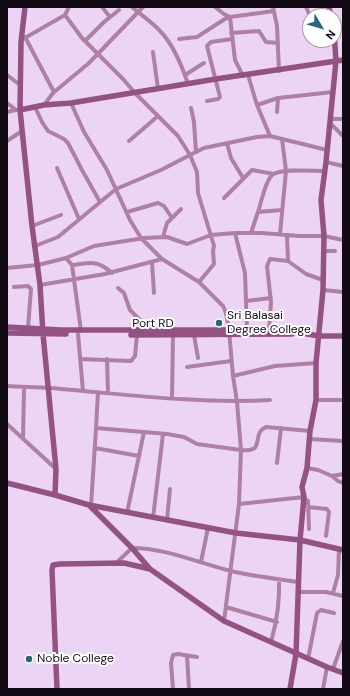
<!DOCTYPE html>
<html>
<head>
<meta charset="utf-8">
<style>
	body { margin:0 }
	#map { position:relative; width:350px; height:696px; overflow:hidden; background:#ecd5f4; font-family:"DM Sans",sans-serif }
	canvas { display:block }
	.frame { position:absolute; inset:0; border:8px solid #120a14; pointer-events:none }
	.north { position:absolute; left:302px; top:8px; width:40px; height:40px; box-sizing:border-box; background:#fff; border:1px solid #a09da1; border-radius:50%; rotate:128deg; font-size:11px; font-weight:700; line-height:16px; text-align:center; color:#120a14 }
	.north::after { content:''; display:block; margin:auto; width:14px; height:18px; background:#28677c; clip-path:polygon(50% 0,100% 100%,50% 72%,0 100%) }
</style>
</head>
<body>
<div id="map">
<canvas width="350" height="696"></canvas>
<div class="frame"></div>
<div class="north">N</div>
</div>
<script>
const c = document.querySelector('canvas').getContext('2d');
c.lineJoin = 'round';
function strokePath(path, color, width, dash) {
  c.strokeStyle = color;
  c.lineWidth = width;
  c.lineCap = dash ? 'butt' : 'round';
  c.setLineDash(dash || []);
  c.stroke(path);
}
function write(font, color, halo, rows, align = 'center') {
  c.font = font + ' "DM Sans",sans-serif';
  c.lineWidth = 4;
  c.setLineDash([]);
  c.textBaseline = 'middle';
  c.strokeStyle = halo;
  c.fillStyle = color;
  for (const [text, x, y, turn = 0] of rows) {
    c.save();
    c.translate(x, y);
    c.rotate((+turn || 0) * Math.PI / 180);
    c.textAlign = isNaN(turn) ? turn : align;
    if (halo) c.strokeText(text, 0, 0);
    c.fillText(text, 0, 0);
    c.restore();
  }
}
strokePath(new Path2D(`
	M102,7L110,17
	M132,7C141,15 152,22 160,31C174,45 182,66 188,84
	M215,7L224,14L230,17
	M273,7L277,26L279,71
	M306,7L310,16
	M65,15L82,38L123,79L135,93L178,136L190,155L204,148L257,137L270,136L327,150
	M231,33L259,31L266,42L278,43
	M25,37L54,92
	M23,39L65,15L69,7
	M179,39L197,37L228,17
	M85,41L104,22L119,10
	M153,52L158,89
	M7,75L20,85
	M185,75L204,63
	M248,75L257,105L270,136
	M243,76L235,60L230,17L274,11
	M207,101L218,99L220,97L207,46L211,42L232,39
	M7,103L16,110H20
	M71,103L84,132L107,170L130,220L141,238L162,259L199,282L223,306L226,313L229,330L233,376
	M44,105L53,93L89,63L143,7
	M257,105L278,98
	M35,107L42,122L48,131L64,139L68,143L82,170L100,202
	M191,108L194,122L196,152
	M7,112L16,110
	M277,112L278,98L333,92
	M330,119H343
	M330,123L343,136
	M7,141L22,131
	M129,141L158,116
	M227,143L231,158L243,178
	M326,162L343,166
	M57,168L79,219
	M224,198L252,170L274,174
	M282,210L258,212C261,203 265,182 272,175C281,168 313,171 324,171
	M127,212L158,203L164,206L172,218
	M32,226L61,215
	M235,233L245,273L247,330
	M251,233L258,212
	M280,234L286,171L282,139
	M287,235L288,261
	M163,237L167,223L181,209
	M35,246L58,237L116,189L161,170L190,155L197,172L198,193L214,246L213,251L214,264L199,282
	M324,251H335
	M66,258L72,265L81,331
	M152,262L154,293
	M72,265C91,263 96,259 112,273
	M7,268L38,265L66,258L94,246L144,238L167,237L187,244L211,235L235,233H262L299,236H324L343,240
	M40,285L105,274L162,259
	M14,287L28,286L31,289L28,328
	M118,288L124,293L130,310L140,320L141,331
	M323,290L343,292
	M246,301L271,298
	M269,330L271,302L267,266L270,259L288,261L306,274L323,280
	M78,334L83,391
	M194,335L198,358
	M80,359L131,361L135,356L137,335
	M107,359L108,393
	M187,367L231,361
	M7,386C21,387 36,387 50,388C123,394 196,404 270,400
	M98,392L96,428L167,434L184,437L197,444L241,450L237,402L233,376L275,366L316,363
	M172,398L173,335
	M316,400H343
	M7,424L56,469
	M23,439L24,387
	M309,439L343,441
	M95,448L139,456
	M277,463L281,428
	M307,468L318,470L332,476L343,474
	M332,476L338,481L343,483
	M304,497L239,504L241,450C267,453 250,434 266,427L310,431
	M303,498L308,501L309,529
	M91,506L96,428
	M308,507L327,509L329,512L326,536
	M127,513L144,432
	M153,518L163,434
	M167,520L170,489
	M201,562L208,528
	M116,563L132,548C166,548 198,563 231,571C253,576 276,579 298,582
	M298,592H326L343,596
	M333,593L338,575L339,549
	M226,607L277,622
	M224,621L239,504
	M271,642C277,621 280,602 279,579
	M187,656L189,689
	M308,659L317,613L321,610L334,613
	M333,669L343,641
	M173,689L171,663L173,655L178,654L197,657
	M323,689L327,667`), '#ae80a2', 4);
strokePath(new Path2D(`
	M25,7L21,42L20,110L32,226L40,285L43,334L56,469L55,495L89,505L132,548L150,569
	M329,7L331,16
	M20,110L44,105L71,103L216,79L343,60
	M7,327L61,330H269L289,331L319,336H343
	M7,333L66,334
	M131,335L292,334
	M7,483L55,495
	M89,505L236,533L300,540L343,550
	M57,689L52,570L53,565L60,564L124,563L150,569L224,621L327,667L343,673
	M290,689L296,654L300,540L304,497L302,487L307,468L310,431L316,400V363L323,290L324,236L321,200L326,162L336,61L334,32`), '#945284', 5.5);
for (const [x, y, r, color] of [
	[219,323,4,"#28677c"],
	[29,659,4,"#28677c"]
]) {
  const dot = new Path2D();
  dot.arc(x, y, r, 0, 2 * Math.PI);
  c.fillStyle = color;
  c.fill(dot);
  strokePath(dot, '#fff', 1.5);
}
write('12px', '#120a14', '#fff', [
	["Sri Balasai",227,316],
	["Degree College",227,330],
	["Noble College",37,659]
], 'left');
write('12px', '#120a14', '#fff', [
	["Port RD",153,324]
]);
</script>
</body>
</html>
